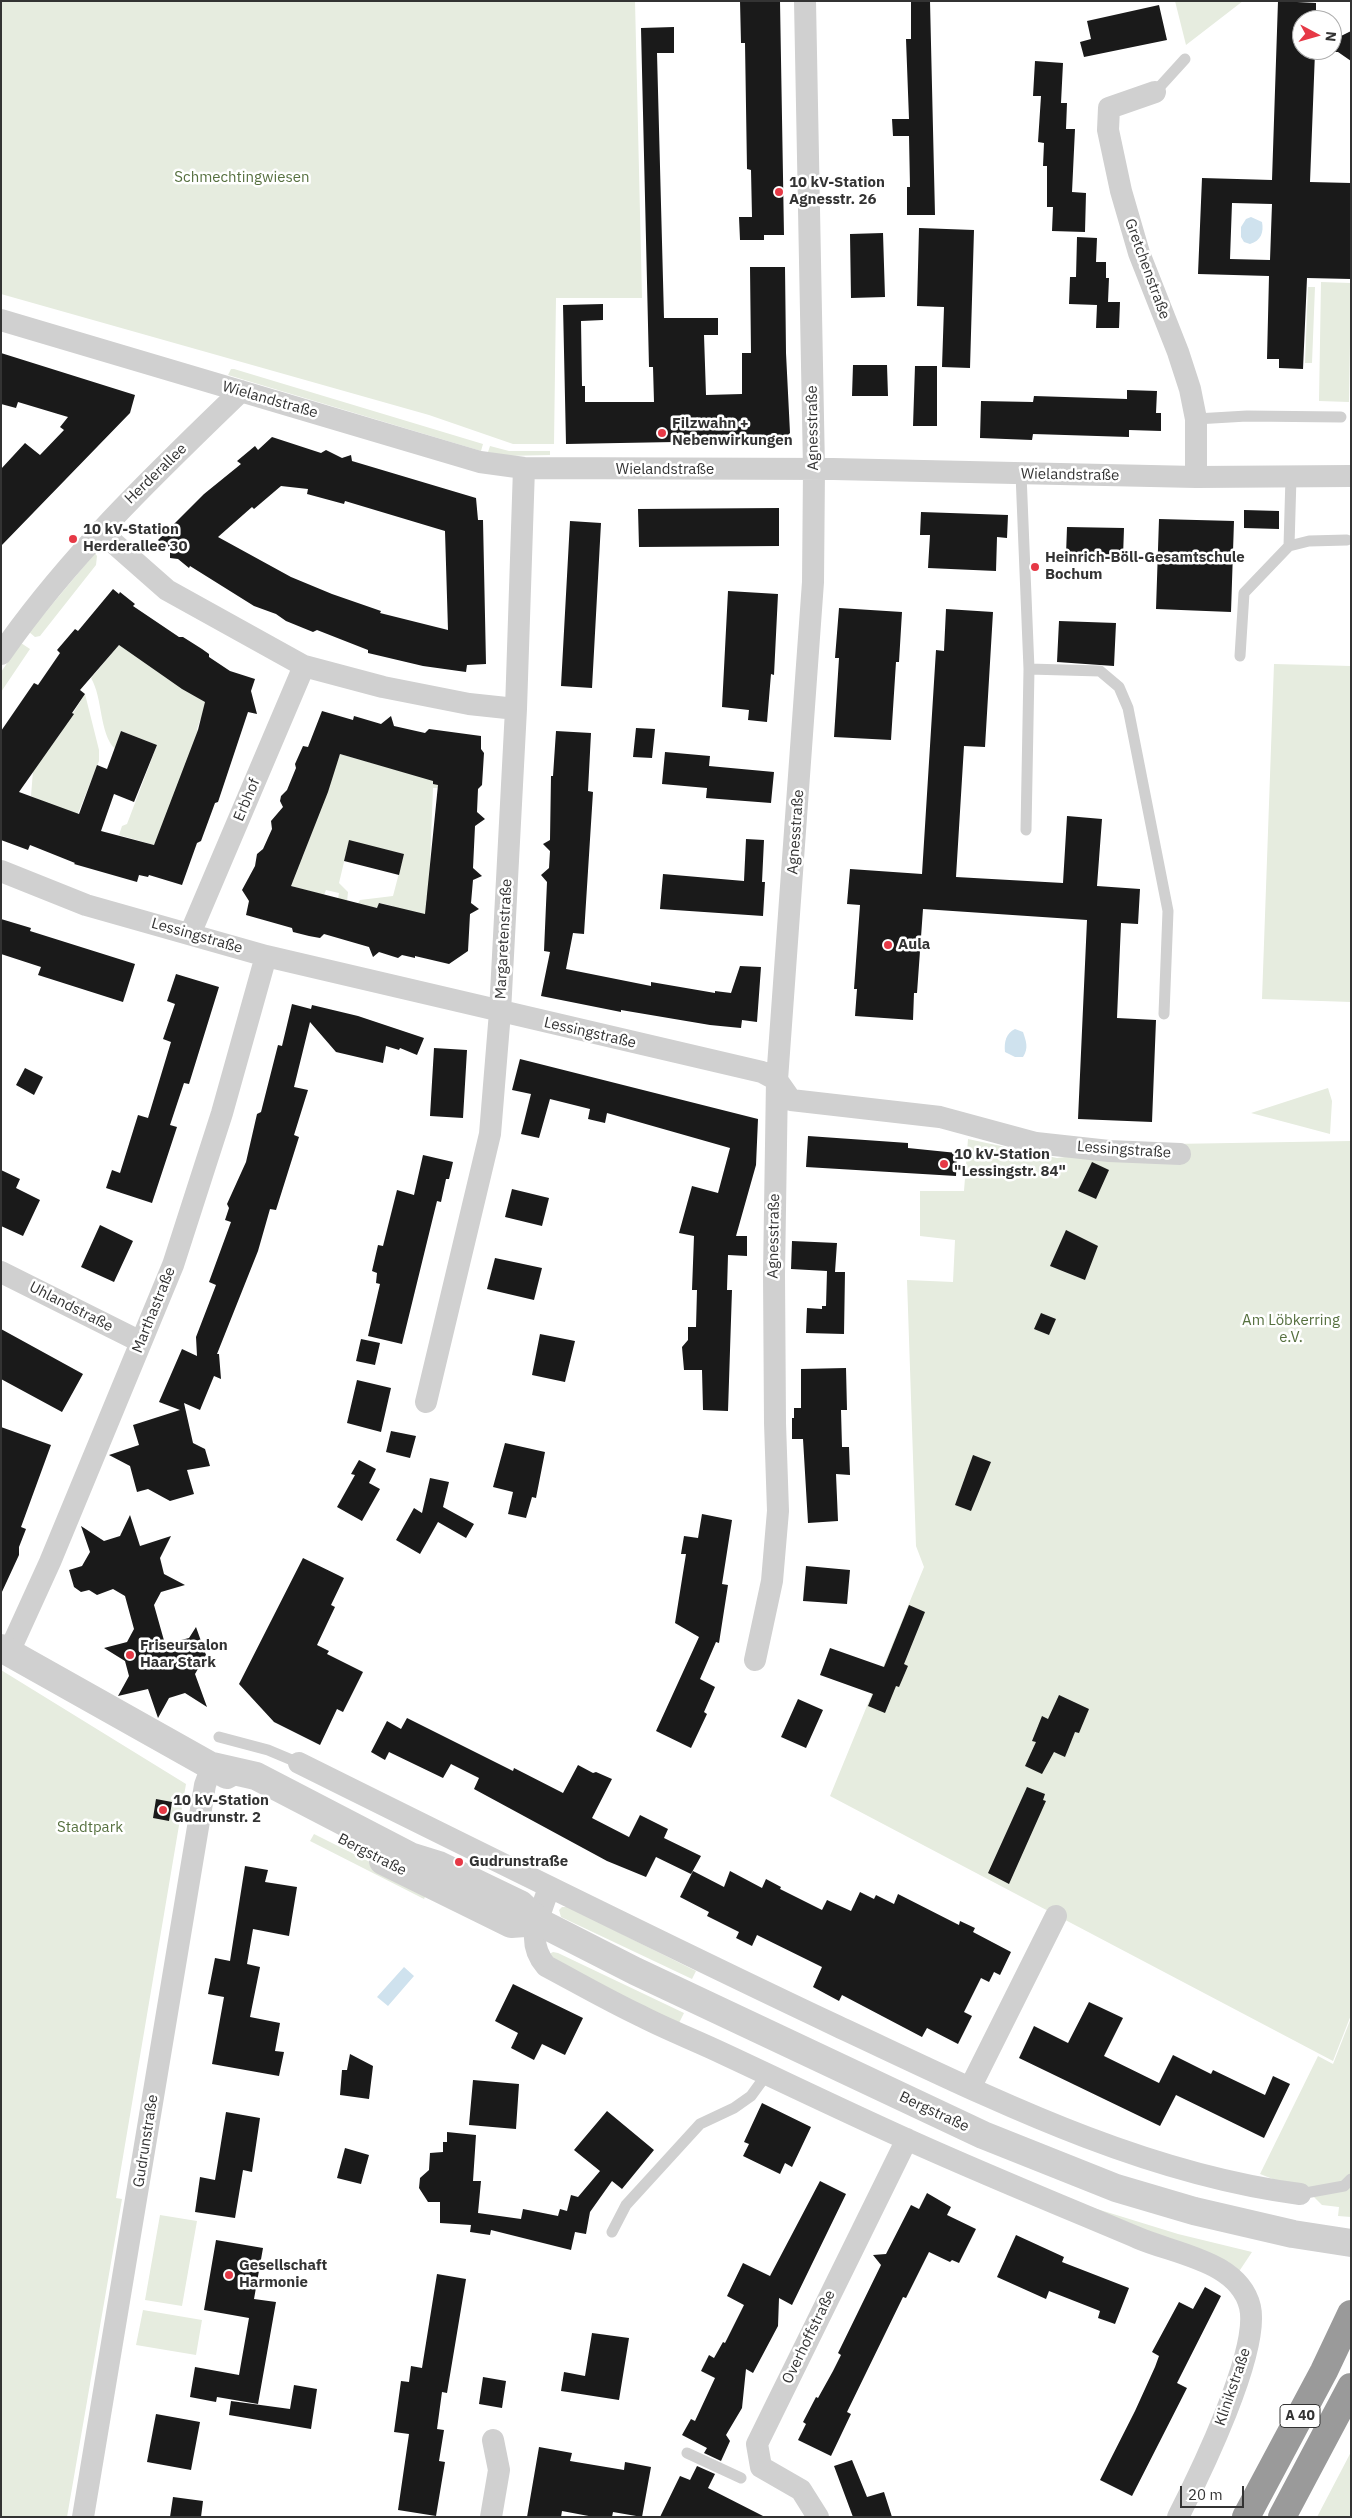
<!DOCTYPE html>
<html>
<head>
<meta charset="utf-8">
<style>
	body { margin:0 }
	#map { position:relative; width:1352px; height:2518px; overflow:hidden; background:#fff; font-family:"IBM Plex Sans",sans-serif }
	canvas { display:block }
	.frame { position:absolute; inset:0; border:2px solid #333; pointer-events:none }
	.north { position:absolute; left:1292px; top:10px; width:50px; height:50px; box-sizing:border-box; background:#fff; border:1px solid #adadad; border-radius:50%; rotate:96deg; font-size:14px; font-weight:700; line-height:20px; text-align:center; color:#333 }
	.north::after { content:''; display:block; margin:auto; width:18px; height:22px; background:#e63946; clip-path:polygon(50% 0,100% 100%,50% 72%,0 100%) }
	.scale { position:absolute; left:1180px; top:2486px; width:64px; height:22px; box-sizing:border-box; border:2px solid #333; border-top:0; padding-left:6px; font-size:15px; line-height:18px; white-space:nowrap; color:#333; -webkit-text-stroke:4px #fff; paint-order:stroke }
</style>
</head>
<body>
<div id="map">
<canvas width="1352" height="2518"></canvas>
<div class="frame"></div>
<div class="north">N</div>
<div class="scale">20 m</div>
</div>
<script>
const c = document.querySelector('canvas').getContext('2d');
c.lineJoin = 'round';
function fill(path, color) {
  c.fillStyle = color;
  c.fill(path, 'evenodd');
}
function strokePath(path, color, width, dash) {
  c.strokeStyle = color;
  c.lineWidth = width;
  c.lineCap = dash ? 'butt' : 'round';
  c.setLineDash(dash || []);
  c.stroke(path);
}
function write(font, color, halo, rows, align = 'center') {
  c.font = font + ' "IBM Plex Sans",sans-serif';
  c.lineWidth = 5;
  c.setLineDash([]);
  c.textBaseline = 'middle';
  c.strokeStyle = halo;
  c.fillStyle = color;
  for (const [text, x, y, turn = 0] of rows) {
    c.save();
    c.translate(x, y);
    c.rotate((+turn || 0) * Math.PI / 180);
    c.textAlign = isNaN(turn) ? turn : align;
    if (halo) c.strokeText(text, 0, 0);
    c.fillText(text, 0, 0);
    c.restore();
  }
}
fill(new Path2D(`
	M1,1H635L642,298H556L554,444H513L429,415L1,294Z
	M1175,1H1243L1186,45Z
	M1321,282L1351,283L1349,402L1319,401Z
	M1308,287H1315L1312,363H1305Z
	M231,369H234L483,444L481,451L228,375Z
	M490,446L509,451H550V455L504,456L488,452Z
	M95,553L97,556L96,565L40,636L35,637L29,632Z
	M123,640C150,670 180,688 215,707L200,720L197,729L200,733L154,845L119,835L122,826L127,824L157,745L121,731L115,749C99,733 103,698 91,678Z
	M21,643L30,649L1,692V672Z
	M1274,664L1351,666V1002L1262,999Z
	M85,694L99,750V761L77,816L31,796L33,771L60,734Z
	M340,754L418,776L442,769L440,788H433L429,888L426,900L434,922L393,912V906L380,903L378,908L357,905L360,900L393,896L404,854L349,841L339,883L348,892L347,902L338,899L339,893L326,890L324,895L284,884L303,856Z
	M1328,1088L1332,1101L1330,1134L1251,1113Z
	M968,1139L1057,1158L1171,1144L1351,1141V2015L1333,2061L830,1796L924,1567L916,1546L907,1280L953,1282L955,1240L920,1236V1191H964Z
	M1,1670L186,1784L116,2198L122,2199L67,2517H1Z
	M314,1834L428,1891L424,1899L310,1841Z
	M562,1907H568L696,1971L692,1979L561,1917L559,1910Z
	M553,1952L558,1953L684,2013L679,2023L553,1963L549,1954Z
	M1351,2018V2217L1338,2216L1339,2207L1322,2205L1311,2194L1260,2174L1318,2056L1333,2064Z
	M1084,2205L1178,2234L1252,2252L1238,2273Z
	M160,2215L197,2221L182,2306L145,2300Z
	M143,2310L202,2320L196,2355L136,2345Z
	M1351,2452V2517H1317Z`), '#e6ecdf');
fill(new Path2D(`
	M1251,217L1262,222C1264,232 1261,241 1250,244L1244,242L1241,237V227L1246,219Z
	M1015,1029L1023,1032C1026,1041 1029,1048 1023,1057H1015L1005,1052C1004,1042 1006,1033 1015,1029Z
	M404,1967L414,1976L388,2006L377,1997Z`), '#cfe2ee');
fill(new Path2D(`
	M740,1H780L784,235H764V240H740L739,217H752L751,170L747,169L745,43H741Z
	M911,1H930L935,215H907V187H910L909,136H893L892,119H909L906,39H911Z
	M1278,1L1316,3V20H1302V50H1332V38H1337L1351,31V61L1338,52H1315L1310,182L1351,183V279L1307,278L1303,369L1279,368V359H1267L1269,276L1198,274L1202,178L1272,180ZM1232,203L1272,204L1270,260L1230,259Z
	M1159,5L1167,40L1084,57L1080,42L1091,39L1087,21Z
	M674,27V53H657L664,318H718V335H704L706,395L742,394V353H751L750,267H785L786,353L790,433L783,440L566,444L563,305L603,304V320L581,321L582,386H585V402H654L653,367H649L641,28Z
	M1035,61L1063,63L1061,103H1067L1066,129H1075L1072,192L1086,193L1085,232L1052,231L1053,207H1047V166H1043L1044,143L1038,142L1041,96H1033Z
	M919,228L974,230L970,368L942,367L944,307L917,306Z
	M883,233L885,297L851,298L850,234Z
	M1077,237L1097,238L1096,262H1106V278H1109L1108,302H1120L1119,328H1096L1097,305L1069,304L1070,277H1076Z
	M1,353L135,395L130,413L1,546V469L25,443L40,455L64,430L60,427L68,417L18,402L16,408L1,404Z
	M853,365H887L888,396H852Z
	M915,366H937V426H913Z
	M1127,390L1157,391L1156,413H1161V431L1129,430V437L1033,434L1032,440L980,438L981,401L1033,402L1034,396L1127,399Z
	M272,437L321,453L326,450L342,458L351,455L352,461L476,498L478,520H483L486,664L467,665L466,672L423,666L368,653V650L317,630L313,632L286,621L276,614L254,606L190,566L189,568L178,559L170,558V552L158,540L204,494L241,464L237,461L255,446L258,450ZM281,486L308,489L307,494L344,504L345,501L445,531L448,630L380,613L381,611L332,594L291,577L218,537L252,507L254,509Z
	M779,508V546L639,547L638,509Z
	M1244,510L1279,511V529L1244,528Z
	M921,512L1008,515L1007,538L997,537L996,571L928,568L930,535H920Z
	M1159,519L1234,521L1231,612L1156,609Z
	M570,521L601,523L592,688L561,686Z
	M1067,527L1124,528L1123,557L1066,555Z
	M113,589L119,594L120,592L135,604L133,606L179,637H183L202,649L209,654V657L230,671L255,679L251,691L257,714L248,712L218,802L215,803L201,841L197,843L182,885L149,875L148,877L139,875L137,882L74,864L75,863L30,845L28,850L1,840V731L34,683L38,685L60,653L57,650L75,629L78,631ZM119,645L182,689L205,702L198,730L154,845L101,831L114,794L134,802L157,745L121,731L107,769L97,765L79,814L19,792L74,714L72,713L85,694L80,690Z
	M728,591L778,594L774,675L771,674L767,722L748,720L749,710L722,707Z
	M839,608L902,612L899,662H896L891,740L834,737L839,658H835Z
	M946,609L993,612L985,747L964,746L956,877L1063,883L1067,816L1102,819L1097,886L1140,889L1138,924L1121,923L1117,1018L1156,1020L1152,1122L1078,1119L1087,920L923,909L917,993H914L913,1020L855,1016L857,989H854L860,905L847,904L850,869L922,874L936,650L944,651Z
	M1059,621L1116,623L1114,666L1057,662Z
	M322,711L353,720L354,716L381,724L391,716L394,726L425,733L429,729L481,736V749L484,753L482,785L478,789L477,812L485,819L475,826L473,868L482,876L473,880L471,903L479,909L470,914L468,951L449,964L415,956V958L402,955L398,958L379,952L373,957L369,947L324,934L320,938L309,936L293,932L292,928L246,915L249,901L242,890L255,866L257,854L263,849L272,829L271,821L283,807L280,801L281,796L287,790L296,768L295,764L303,746L308,747ZM340,754L433,781V784L438,785L425,914L379,903L377,908L291,886L328,792Z
	M636,728L655,729L652,758L633,757Z
	M556,731L591,733L588,791L593,792L584,934L573,933L566,969L651,986V982L715,993V991L731,993L740,966L761,967L757,1022L742,1020L741,1028L710,1025L621,1010V1012L541,996L550,952L544,951L547,882L541,875L549,868L550,851L543,844L550,840L551,776H553Z
	M665,752L710,756L709,766L774,772L771,803L706,798L707,788L662,784Z
	M746,839L764,840L762,882H765L763,916L660,909L663,874L744,881Z
	M349,840L404,854L399,875L344,861Z
	M1,919L31,928L30,931L135,964L123,1002L38,975L41,967L1,954Z
	M176,974L219,987L189,1084L184,1083L170,1125L177,1127L152,1203L106,1188L112,1170L120,1173L138,1115L148,1118L171,1042L163,1039L175,1004L167,1001Z
	M292,1004L311,1009L312,1005L358,1016L424,1038L417,1055L400,1048L399,1050L386,1046L383,1063L336,1052L310,1022L294,1087L308,1090L294,1135L299,1137L276,1210L270,1209L258,1251L217,1354H219L221,1379L214,1376L200,1410L184,1403L193,1443L205,1449L210,1466L187,1470L194,1494L170,1501L148,1489L137,1492L130,1466L109,1455L139,1445L133,1425L180,1410L159,1402L182,1349L197,1356L196,1337L216,1285L209,1282L231,1222L225,1220L229,1208L227,1204L246,1162L257,1114L261,1112L278,1045L282,1046Z
	M434,1048L467,1050L463,1118L430,1116Z
	M520,1059L758,1119L756,1165L736,1236H747V1256L728,1255L727,1290H732L728,1411L703,1410L702,1370H684L682,1347L688,1340V1327H696L697,1290H692L694,1236L679,1233L692,1186L718,1193L730,1148L607,1113L605,1123L588,1119L590,1109L550,1099L539,1138L521,1134L531,1094L512,1090Z
	M25,1068L43,1077L34,1095L16,1085Z
	M808,1136L908,1143V1148L957,1153L956,1176L806,1167Z
	M423,1155L453,1162L449,1179H446L441,1202L437,1201L402,1344L368,1336L380,1284L376,1283L377,1273L372,1271L378,1245L383,1246L397,1190L414,1195Z
	M1092,1162L1109,1170L1096,1199L1078,1191Z
	M1,1170L20,1179L16,1188L40,1200L23,1236L1,1226Z
	M512,1189L549,1198L542,1226L505,1217Z
	M100,1225L133,1241L114,1282L81,1267Z
	M1066,1230L1098,1246L1085,1280L1050,1266Z
	M792,1241L837,1243L835,1272H845L844,1334L806,1333L807,1308L822,1309V1306H826L827,1271L791,1269Z
	M495,1258L542,1268L534,1300L487,1289Z
	M1041,1313L1056,1319L1049,1335L1034,1329Z
	M1,1329L83,1374L62,1412L1,1379Z
	M540,1334L575,1341L565,1382L532,1375Z
	M361,1339L380,1343L375,1365L356,1361Z
	M846,1368L847,1410H841L842,1447H849L850,1475L836,1474L838,1521L808,1523L803,1439H792V1418H794V1408H801V1369Z
	M357,1380L391,1388L381,1432L347,1423Z
	M1,1427L51,1445L21,1527L26,1529L19,1547V1555L1,1594Z
	M391,1431L416,1436L410,1458L386,1452Z
	M505,1443L545,1452L536,1498L532,1497L526,1518L508,1514L513,1492L493,1487Z
	M973,1455L991,1462L971,1511L955,1505Z
	M359,1460L376,1469L369,1483L380,1489L362,1521L337,1507L355,1475L351,1474Z
	M430,1478L449,1482L443,1507L474,1524L466,1538L438,1522L420,1554L396,1540L414,1508L422,1513Z
	M702,1514L732,1520L722,1584L728,1585L719,1643L716,1642L700,1679L715,1687L704,1712L707,1714L691,1748L656,1731L699,1637L675,1623L686,1554H681L684,1536L698,1538Z
	M130,1515L140,1546L171,1536L160,1558L164,1574L185,1585L161,1592L154,1605L165,1644L189,1638L196,1627L206,1655L195,1674L207,1707L185,1693L169,1698L158,1718L148,1689L118,1696L129,1676L125,1661L104,1648L127,1642L134,1629L125,1596L113,1589L97,1595L89,1590L81,1592L74,1587L69,1570L82,1566L90,1552L81,1526L104,1541L120,1536Z
	M303,1558L344,1578L331,1605L335,1607L317,1645L329,1651L327,1654L363,1672L343,1712L337,1709L320,1745L274,1722L239,1684Z
	M806,1566L850,1570L847,1604L803,1601Z
	M909,1605L925,1612L904,1664L908,1666L899,1687L896,1686L885,1713L868,1706L873,1694L820,1675L830,1648L884,1667Z
	M1059,1695L1089,1709L1079,1733L1075,1732L1065,1757L1054,1752L1042,1774L1025,1766L1036,1742L1032,1741L1042,1716L1048,1719Z
	M798,1699L823,1710L806,1748L781,1737Z
	M407,1718L513,1771L514,1768L563,1793L578,1765L593,1773L596,1772L612,1779L592,1818L629,1837L640,1815L668,1829L664,1838L701,1856L691,1874L656,1857L646,1877L607,1861L474,1789L479,1778L451,1764L443,1778L389,1752L385,1760L371,1752L387,1721L401,1729Z
	M1027,1787L1045,1794L1043,1800L1046,1801L1009,1884L988,1873Z
	M156,1799L172,1802L169,1821L153,1818Z
	M245,1866L268,1870L265,1882L297,1887L289,1936L253,1929L247,1964L260,1967L250,2017L280,2023L275,2051L284,2052L279,2076L212,2064L224,1997L208,1994L215,1958L230,1961Z
	M693,1871L724,1887L730,1871L762,1888L766,1879L781,1887L780,1889L822,1910L827,1900L851,1911L860,1892L874,1899L876,1895L894,1904L898,1894L959,1925L960,1921L975,1928L973,1932L1011,1952L1000,1975L994,1972L989,1982L981,1978L964,2012L972,2016L958,2044L927,2028L922,2037L842,1995L839,2001L813,1987L822,1967L757,1935L752,1946L736,1938L739,1932L707,1916L709,1912L680,1897Z
	M513,1984L583,2018L565,2055L542,2044L534,2060L511,2048L518,2033L495,2021Z
	M1089,2002L1123,2018L1104,2056L1159,2083L1173,2055L1211,2074L1213,2070L1265,2095L1273,2076L1290,2084L1264,2138L1176,2095L1160,2126L1019,2058L1034,2026L1068,2043Z
	M350,2054L373,2066L369,2099L340,2095L342,2070H347Z
	M473,2080L519,2084L516,2129L469,2125Z
	M762,2103L811,2127L792,2167L785,2163L780,2174L743,2156L749,2144L744,2142Z
	M607,2111L654,2150L622,2189L612,2181L590,2212L586,2234L575,2232L571,2250L491,2230L490,2235L470,2232L471,2225L440,2223V2202H428L419,2188L420,2178L429,2170L430,2153L443,2152V2142H447V2132L476,2135L473,2181H481L478,2213L521,2219L523,2209L558,2216L560,2209L567,2211L571,2195L578,2197L600,2171L574,2150Z
	M226,2112L260,2118L252,2172L243,2170L235,2218L195,2212L200,2177L215,2180Z
	M345,2148L369,2155L361,2184L337,2178Z
	M820,2181L846,2194L792,2305L779,2298L778,2326L753,2373L746,2369L742,2408L726,2435L730,2441L721,2461L704,2453L707,2448L682,2435L691,2419L695,2421L715,2378L701,2371L709,2355L714,2358L723,2342L725,2343L744,2305L727,2296L743,2263L770,2276Z
	M927,2193L951,2207L947,2215L976,2229L959,2263L952,2260L950,2262L929,2252L906,2298L903,2297L847,2412L851,2414L831,2456L798,2440L806,2424L803,2422L816,2397L818,2398L833,2371L841,2355L838,2353L881,2265L873,2255L886,2254L911,2205L919,2209Z
	M1016,2235L1064,2257L1062,2262L1129,2288L1115,2324L1098,2318L1100,2311L1049,2291L1046,2299L997,2277Z
	M216,2240L263,2248L254,2299L276,2302L258,2404L217,2397L216,2402L190,2397L195,2367L239,2375L249,2318L204,2310Z
	M437,2274L466,2279L447,2393L442,2392L437,2429L444,2430L439,2461L445,2462L436,2516L398,2510L409,2434L394,2432L401,2381L409,2382L411,2366L422,2368Z
	M1205,2287L1221,2296L1177,2383L1187,2388L1132,2496L1100,2480L1135,2411L1155,2367L1159,2356L1152,2352L1179,2302L1193,2309Z
	M592,2333L629,2338L619,2400L561,2391L564,2372L585,2376Z
	M483,2377L506,2381L502,2408L479,2404Z
	M294,2385L317,2389L311,2429L229,2415L231,2401L290,2409Z
	M156,2414L200,2422L191,2470L147,2462Z
	M539,2447L572,2453L570,2461L624,2470L625,2462L651,2467L642,2517L613,2512L612,2517H594L562,2511L561,2517H527Z
	M852,2460L867,2497L884,2492L892,2517H853L834,2466Z
	M697,2466L715,2474L708,2488L765,2517H660L680,2476L690,2480Z
	M173,2497L203,2501L201,2517H170Z`), '#1a1a1a');
strokePath(new Path2D(`
	M1155,92L1185,59
	M1196,419L1247,416L1341,417
	M1021,474L1029,669L1026,830
	M1289,546L1309,541L1347,540
	M1240,656L1244,593L1289,546L1291,477
	M1029,669L1100,671L1119,687L1128,708L1168,911L1164,1014
	M219,1737L268,1750L299,1763
	M1300,2194L1344,2186L1351,2179
	M612,2232L626,2205L700,2124L734,2108L751,2096L767,2074
	M687,2453L741,2478`), '#d0d0d0', 11);
strokePath(new Path2D(`
	M1155,92L1109,108L1108,130L1121,191L1139,253L1178,352L1190,389L1196,419V477
	M1,320L480,462L524,468L833,469L1196,477L1351,476
	M100,531L167,590L304,666L383,687L469,704L516,709
	M1,654C69,556 155,474 241,391
	M1,871L86,905L266,956L762,1072L777,1080L791,1100L940,1117L1036,1143L1109,1151L1180,1154
	M190,934L304,666
	M1,1272L141,1342
	M426,1402L490,1134L500,1012L516,709L524,468
	M9,1652L50,1562L173,1265L222,1113L266,956
	M755,1660L772,1581L778,1511L775,1423L774,1274L777,1080L813,582L814,469L805,1
	M299,1763C478,1852 657,1941 837,2026C985,2095 1137,2173 1300,2194
	M549,1887C540,1917 524,1940 546,1966C578,1983 609,2001 641,2016C668,2030 697,2041 724,2054C784,2082 844,2111 904,2138C981,2173 1060,2205 1138,2238C1175,2254 1239,2261 1250,2307C1260,2351 1200,2474 1178,2517
	M970,2088L1056,1916
	M83,2517L205,1785L212,1766
	M491,2517L499,2470L493,2440
	M818,2517L801,2490L761,2467L757,2444L907,2139`), '#d0d0d0', 22);
strokePath(new Path2D(`
	M1,1648L227,1775
	M212,1766L256,1776L410,1856L439,1865L520,1904L539,1922L635,1971L983,2135L1116,2188L1194,2211L1293,2234L1351,2243
	M383,1861L511,1924L539,1922`), '#d0d0d0', 28);
strokePath(new Path2D(`
	M1246,2517L1324,2371L1351,2314
	M1282,2517L1351,2387`), '#9a9a9a', 28);
for (const [x, y, r, color] of [
	[779,192,5,"#e63946"],
	[662,433,5,"#e63946"],
	[73,539,5,"#e63946"],
	[1035,567,5,"#e63946"],
	[888,945,5,"#e63946"],
	[944,1164,5,"#e63946"],
	[130,1655,5,"#e63946"],
	[163,1810,5,"#e63946"],
	[459,1862,5,"#e63946"],
	[229,2275,5,"#e63946"]
]) {
  const dot = new Path2D();
  dot.arc(x, y, r, 0, 2 * Math.PI);
  c.fillStyle = color;
  c.fill(dot);
  strokePath(dot, '#fff', 2);
}
for (const [x, y, w] of [
	[1300,2416,40]
]) {
  const box = new Path2D();
  box.roundRect(x - w / 2, y - 11.5, w, 23, 4);
  c.fillStyle = '#fff';
  c.fill(box);
  strokePath(box, '#333', 1);
}
write('bold 14px', '#333', null, [
	["A 40",1300,2416]
]);
write('15px', '#56703f', '#fff', [
	["Schmechtingwiesen",242,178],
	["Am Löbkerring",1291,1321],
	["e.V.",1291,1338],
	["Stadtpark",90,1828]
]);
write('bold 15px', '#333', '#fff', [
	["10 kV-Station",789,183],
	["Agnesstr. 26",789,200],
	["Filzwahn +",672,424],
	["Nebenwirkungen",672,441],
	["10 kV-Station",83,530],
	["Herderallee 30",83,547],
	["Heinrich-Böll-Gesamtschule",1045,558],
	["Bochum",1045,575],
	["Aula",898,945],
	["10 kV-Station",954,1155],
	["\"Lessingstr. 84\"",954,1172],
	["Friseursalon",140,1646],
	["Haar Stark",140,1663],
	["10 kV-Station",173,1801],
	["Gudrunstr. 2",173,1818],
	["Gudrunstraße",469,1862],
	["Gesellschaft",239,2266],
	["Harmonie",239,2283]
], 'left');
write('15px', '#333', '#fff', [
	["Gretchenstraße",1147,269,70],
	["Wielandstraße",270,400,16],
	["Agnesstraße",813,428,-91],
	["Wielandstraße",665,470],
	["Herderallee",156,474,-44],
	["Wielandstraße",1070,475,1],
	["Erbhof",247,800,-67],
	["Agnesstraße",796,832,-86],
	["Lessingstraße",197,936,16],
	["Margaretenstraße",504,939,-87],
	["Lessingstraße",590,1033,13],
	["Lessingstraße",1124,1150,4],
	["Agnesstraße",774,1236,-89],
	["Uhlandstraße",71,1307,27],
	["Marthastraße",154,1310,-68],
	["Bergstraße",372,1855,27],
	["Bergstraße",934,2112,25],
	["Gudrunstraße",146,2141,-81],
	["Overhoffstraße",809,2337,-64],
	["Klinikstraße",1233,2387,-71]
]);
</script>
</body>
</html>
